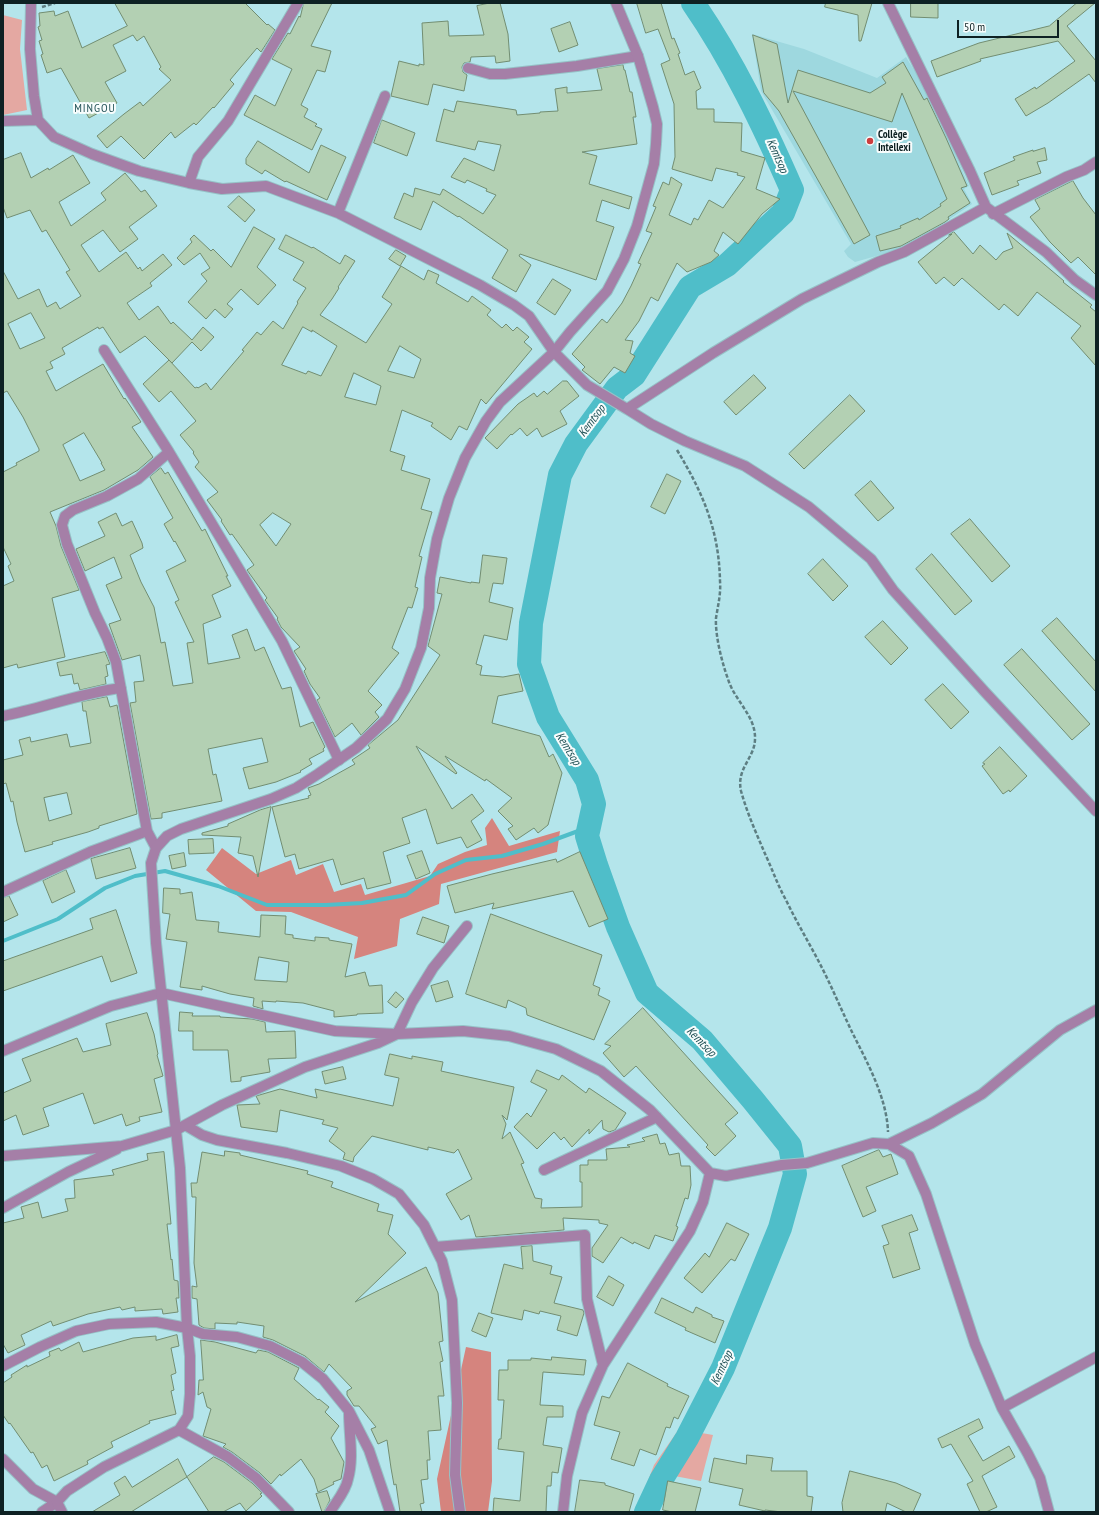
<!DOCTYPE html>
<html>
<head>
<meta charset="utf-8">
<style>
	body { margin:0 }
	#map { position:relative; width:1099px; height:1515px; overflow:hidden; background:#b4e5eb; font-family:"PT Sans Narrow",sans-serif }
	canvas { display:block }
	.frame { position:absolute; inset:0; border:4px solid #0e2123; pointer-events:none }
	.scale { position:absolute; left:957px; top:20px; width:102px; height:18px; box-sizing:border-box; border:2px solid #0e2123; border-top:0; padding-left:5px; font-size:12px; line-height:14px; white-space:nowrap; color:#0e2123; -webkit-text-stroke:3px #f8fdfd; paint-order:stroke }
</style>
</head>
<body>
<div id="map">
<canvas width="1099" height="1515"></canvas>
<div class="frame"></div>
<div class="scale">50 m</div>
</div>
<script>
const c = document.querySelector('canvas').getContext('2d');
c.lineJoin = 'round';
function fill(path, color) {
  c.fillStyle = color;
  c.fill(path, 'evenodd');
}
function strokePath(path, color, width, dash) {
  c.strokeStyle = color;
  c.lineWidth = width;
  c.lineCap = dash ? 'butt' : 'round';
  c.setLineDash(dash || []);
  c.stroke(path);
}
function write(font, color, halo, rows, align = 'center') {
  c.font = font + ' "PT Sans Narrow",sans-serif';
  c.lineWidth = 4;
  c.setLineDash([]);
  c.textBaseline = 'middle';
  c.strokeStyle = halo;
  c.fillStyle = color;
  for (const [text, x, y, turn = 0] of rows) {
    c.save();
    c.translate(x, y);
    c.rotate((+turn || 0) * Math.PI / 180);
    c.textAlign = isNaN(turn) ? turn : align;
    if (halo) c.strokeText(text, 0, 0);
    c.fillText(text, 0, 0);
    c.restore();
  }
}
fill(new Path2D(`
	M752,34L804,49L877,78L906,57L930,96L969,186L964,189L972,204L908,247L855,262L848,257L844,251L851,244L761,91Z`), '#9ed8df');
fill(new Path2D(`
	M3,15L22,20L20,49L27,110L3,115Z
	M679,1429L713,1435L701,1481L669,1475L659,1512H636L654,1465Z`), '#e4a8a2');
fill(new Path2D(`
	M492,818L509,846L560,831L557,852L441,884L439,904L400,919L397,946L354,959L358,937L291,912L256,911L206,870L222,848L256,874L291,860L296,875L323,864L334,892L361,884L365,895L430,876L438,864L465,852L487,845L485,828Z
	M466,1347L491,1352L492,1481L488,1512H441L437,1479Z`), '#d5847e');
strokePath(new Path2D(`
	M3,941L58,919L105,888L135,876L165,871L218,886L267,905H326L362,903L406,895L435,874L466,860L502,856L543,844L589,827`), '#4fbec9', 4);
strokePath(new Path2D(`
	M646,1512L661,1480L687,1438L723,1368L780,1228L795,1174L790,1146L753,1100L702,1040L647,993L618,927L596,865L587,836L594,804L587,780L548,717L529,664L531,623L560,475L576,444L617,388L634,375L690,287L727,265L783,213L792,190C764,126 733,61 693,3`), '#4fbec9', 24);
const building = new Path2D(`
	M115,3H245L267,25L268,24L275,30L261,52L257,48L230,80L234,84L214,108L213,107L196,125L194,123L175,138L171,132L144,159L121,136L107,148L97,136L124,114L140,102L143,106L171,80L159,69L161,67L144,36L137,41L133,35L113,45L126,71L105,82L117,103L89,118L61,68L47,73L41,55L43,54L39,41L42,40L38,27L40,26L39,13L54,11L55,16L68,11L82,48L127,26Z
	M304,3H332L311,46L331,51L325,72L317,70L301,105L308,109L304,117L317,124L315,126L322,129L312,150L244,115L255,95L275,106L292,69L272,59L288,33L290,34L299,16L300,17Z
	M490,3H500L508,34L510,61L496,63L495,56L471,57L470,62L464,63L462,67L463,72L467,75L464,91L433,84L428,105L391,96L399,61L419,66V64L424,65L422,23L448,21L449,36L484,35L477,6Z
	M637,3H661L672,39L674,38L680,53L678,54L685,75L694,71L701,88L696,91L697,109H714V122L742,123L741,151L765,158L756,189L780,199L762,214L738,244L723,232L714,251L719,255L711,262L687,272L677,263L658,301L651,297L639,321L625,340L633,341L630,353L635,356L625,373L614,367L600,384L582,370L585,367L572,354L602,319L607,323L622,303L631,286L641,264L638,263L652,233L646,231L656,207L653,206L663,182L669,185L671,177L682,184L669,215L691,225L694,218L698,220L709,200L723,208L745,177L737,175L738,173L716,168L712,181L672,169L675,157L674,104L661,64L670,60L658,29L646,33Z
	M826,3H872L861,41H859L858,15L825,7Z
	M911,3H938V18L911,17Z
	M1077,3H1095L1067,26L1096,61V83L1089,74L1048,103L1026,116L1015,99L1035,87L1036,89L1075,61L1058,41L980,59L981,61L937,77L931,61L979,43L1049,26Z
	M570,22L578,45L559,52L551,29Z
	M753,35L777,44L788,103L798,70L870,93L886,83L882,77L903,62L924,100L927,98L946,138L967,186L961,188L970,203L948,217L949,219L945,222L901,246L880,251L876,236L901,228L900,226L918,218L919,220L941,206L940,204L947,199L902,93L892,122L793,91L870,235L854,244L779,111L764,93Z
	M623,65L624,70H625L630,92H632L636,117H633L637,144L582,152L597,156L589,184L632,197L629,209L602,200L596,221L614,227L596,280L520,254L519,256L531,265L516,292L492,278L508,250L459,216L458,217L433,201L421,230L394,218L404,193L413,197L415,188L440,195L443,189L483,214L496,195L486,191L487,189L467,180L465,183L451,177L464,158L494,171L501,145L478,141L475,150L436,141L444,109L454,112L457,101L516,110L517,115L540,113V112L558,111L555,89L567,87V93L602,90L597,69Z
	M382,120L415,133L407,156L374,143Z
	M258,141L309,173L321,145L346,157L327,200L286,181L285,182L265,170L262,174L246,164V159Z
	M1045,148L1047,160L1037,162L1041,173L1017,181L1019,185L992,195L984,173L1015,160L1013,157L1033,150V151Z
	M21,153L31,178L48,168L49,170L73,155L90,183L59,202L71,226L106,200L101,193L125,173L141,192L145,190L157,206L129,227L138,239L120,252L103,230L81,245L99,272L126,252L138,269L140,267L142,271L163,254L172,265L150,283L152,286L127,303L139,320L158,306L171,324L173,322L192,340L203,327L214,337L201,351L192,342L172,363L145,336L120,353L103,327L99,329L98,327L62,348L65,354L50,362L53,368L46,371L56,391L103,364L124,399L125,398L141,422L132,427L153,457L138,470L104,490L50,512L56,526L61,546L79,590L52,598L65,657L18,668L17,664L3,668V586L14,581L8,566L11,564L3,547V472L17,465L16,463L39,451V449L23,417L7,391L3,393V271L18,299L39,289L47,307L56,302L60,309L81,296L66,272L70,270L46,230L42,232L30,210L7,218L3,207V160ZM31,313L45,338L20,349L8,324ZM84,433L102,463H101L105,470L80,481L63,445Z
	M1073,181L1083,198L1096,215V275L1078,257L1071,263L1050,242L1030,217L1040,209L1035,200Z
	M239,196L255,210L245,222L228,207Z
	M254,227L275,239L257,267L276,285L258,305L241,289L227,304L233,309L225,318L215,309L206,319L188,302L207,281L201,274L210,268L200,253L184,265L177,258L192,242L190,239L194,235L211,251L213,249L231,267Z
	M954,232L973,254L980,245L996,260L1003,252L1013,248L1007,233L1064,281L1063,282L1092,305L1090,307L1096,312V366L1071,338L1081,326L1037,292L1018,316L1004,304L999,310L962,278L954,286L944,277L936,284L918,262L952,234L949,235Z
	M286,235L312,248L313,247L340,264L345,255L355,261L338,287L339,288L332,299L320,315L366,343L392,304L382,297L401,266L424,280L428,270L439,275L436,283L468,302L472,296L491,310L487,315L502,328L506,324L513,331L517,327L529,337L524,342L532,349L486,404L481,399L467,430L459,426L451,440L431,426L433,423L402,410L390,451L405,456L401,470L430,479L421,509L432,512L419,556L422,557L415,587L418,588L412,608L408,607L392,648L399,653L368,691L382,705L375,712L379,717L361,735L352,723L335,737L317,700L320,698L310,684L304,671L306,669L294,651L300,647L281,627L277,619L278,618L265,600L267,598L247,570L254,565L232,534L230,535L221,521L222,520L207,500L218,492L195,467L199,462L193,453L194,452L180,435L196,421L171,391L159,402L143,384L169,360L195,388L197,387L198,388L206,383L211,390L244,351L242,350L257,332L261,335L273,321L283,329L298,303L297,302L306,288L293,280L304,262L279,249ZM303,327L312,332V330L337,346L321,376L308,371L306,374L282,365ZM400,346L421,359L414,378L388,371ZM354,373L381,386L376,405L345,397ZM273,513L291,524L276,546L260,525Z
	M396,250L406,256L400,266L389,259Z
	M553,279L571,290L555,315L537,303Z
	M754,375L766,388L736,415L724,402Z
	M563,381H567L579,396L560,411L567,424L542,437L537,428L527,436L520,428L512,435L511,434L497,449L485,438L518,404L534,393L537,397L544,391L547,394Z
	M850,395L865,411L804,469L789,454Z
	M161,468L165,474L168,472L202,531L205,529L228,576H226L231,586L212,595L221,617L203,624L208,664L240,658L232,635L247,629L255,651L264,647L282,689L291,687L300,727L313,722L325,747L323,749L324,751L309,759L312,764L300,771L301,772L276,782L249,789L243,768L268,762L262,738L208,749L213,775L216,774L222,801L162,813V818L151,819L130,703L136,702L134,682L144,681L140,655L122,660L109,624L121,620L106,585L122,578L114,557L85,571L76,549L105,536L98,522L116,513L122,526L132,521L142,543L143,548L130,555L141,582L154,607L161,643L165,642L173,686L193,683L187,643L194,642L175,602L179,600L166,571L186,561L175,541L174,542L164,524L173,518L150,477Z
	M667,474L681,481L665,514L651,507Z
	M871,481L894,508L878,521L855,495Z
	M970,519L1010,566L992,582L951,534Z
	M932,554L972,601L955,615L916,569Z
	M483,555L507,558L503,584L493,583L489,602L513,608L507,640L484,635L476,664L482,666L480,675L503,677L519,674L523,691L498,696L492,723L540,736L549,757L553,754L562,773L548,825L538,833L534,828L516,840L508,829L513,826L498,811L512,798L486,779L485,781L445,756L457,773L456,774L416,746L452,809L472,794L484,811L471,821L482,840L467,848L461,837L437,844L426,809L402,818L410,843L383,852L391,883L367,889L364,878L341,885L333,859L299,869L295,854L285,857L272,807L309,798L308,796L311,795L308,788L319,784L355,764L352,760L370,748L368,745L398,720L440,655L428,646L442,594L437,593L440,577L471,583V582L479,583Z
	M823,559L848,586L833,601L808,574Z
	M1057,618L1096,662V692L1042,631Z
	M883,621L908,648L891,665L865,637Z
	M1022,649L1090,724L1072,740L1004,665Z
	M105,652L110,664L106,665L108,676L105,677L106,684L80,690L78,683L74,684L72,674L60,676L57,663Z
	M943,684L969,712L951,729L925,700Z
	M107,697L110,707L117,705L137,814L99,826V828L88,832L52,842L53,844L25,852L17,822L13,801L11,802L6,783L3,784V760L23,755L19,740L30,737L31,742L67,734L70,747L91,743L86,711H83L82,702ZM67,793L72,814L49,821L44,798Z
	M1000,747L1027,776L1010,792L1009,790L1003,794L982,766L985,764L983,763Z
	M271,807L258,877L253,856L238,853L241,837L202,835V833L228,826V824L260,810Z
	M213,839L214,853L189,854L188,840Z
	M130,848L136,868L96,879L91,859Z
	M422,851L430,873L416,879L407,856Z
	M580,852L608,919L589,927L573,891L492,909L494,903L455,913L447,886L492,874L556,859L557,862Z
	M184,853L186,866L172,869L169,856Z
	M66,870L75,892L52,903L43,881Z
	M164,888L180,889V894L192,892L196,920L219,922L218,932L260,937L261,915L286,916L285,934L293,935V938L315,941V937L329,938V940L352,944L345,977L365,972L369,986L382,985L383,1013L357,1014V1015L334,1017V1011L303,1003L276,1001V1002L262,1001L263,1009L253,1006L254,998L230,994L202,986V990L180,987L187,942L166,939L170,914L163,913ZM259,957L289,962L287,982L255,980Z
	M9,896L18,915L3,922V898Z
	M116,910L137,973L111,982L102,956L3,991V961L93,929L90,919Z
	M491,914L602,955L593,985L600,988L598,995L610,1001L594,1040L527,1015L526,1008L508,1000L506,1008L466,994Z
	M423,917L449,926L444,943L417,934Z
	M448,981L453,997L436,1002L431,986Z
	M396,992L404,999L396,1008L388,1002Z
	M643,1008L738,1113L725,1124L736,1136L715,1156L706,1147L708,1145L636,1066L624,1077L603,1053L611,1046L605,1044Z
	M180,1012L193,1013L192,1016H220V1017L252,1019L265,1022L266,1032L295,1031L296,1058L268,1059L270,1072L241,1077V1081L231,1082L228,1050H193V1031H179Z
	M147,1013L154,1034L158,1054L157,1055L163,1076L154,1079L162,1112L139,1117L140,1121L126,1126L122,1114L94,1124L83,1093L43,1108L49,1126L23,1135L16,1115L3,1121V1093L31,1081L22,1059L77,1038L83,1052L111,1045L106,1024Z
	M390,1054L412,1059V1056L443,1062L441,1071L514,1087L507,1120L502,1115L506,1124L502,1139L510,1132L524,1163L521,1164L535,1198L542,1199L541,1208L582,1207V1182H580V1165H588V1160H607L606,1149L630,1147L627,1145L645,1141L642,1138L657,1134L660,1144L665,1143L669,1155L679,1153L681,1166H690L691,1185L688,1199L685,1198L676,1226L678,1227L673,1241L655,1235L649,1249L634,1242L633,1244L621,1237L603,1263L592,1256V1248L608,1225L599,1223V1220L563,1218L564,1230L476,1237L469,1215L461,1220L446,1194L472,1179L458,1149L454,1153L428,1147V1150L372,1136L354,1157L353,1162L343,1159L345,1153L329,1141L338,1128L322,1124L324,1120L280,1110L277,1132L241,1127L237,1105L260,1104L256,1096L280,1089L317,1098L315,1089L393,1106L399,1078L385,1075Z
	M343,1067L346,1079L325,1084L322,1072Z
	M537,1070L559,1080L562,1075L586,1093L589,1088L626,1113L615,1130L609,1132L603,1129L602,1120L589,1134V1129L572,1147L564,1137L561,1140L554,1132L537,1149L514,1127L527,1113L531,1117L547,1090L531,1082Z
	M879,1150L883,1157L891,1154L898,1174L866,1187L876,1211L863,1217L842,1166Z
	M225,1151L240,1153V1155L308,1171L307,1174L333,1182L331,1187L379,1204L377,1211L393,1215L388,1234L406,1253L355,1302L426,1267L438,1293L443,1341L439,1342L443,1361L440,1362L444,1396H438L441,1430L428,1431L430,1460H427L428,1479L421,1480L424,1503L420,1504L422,1512H400L396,1484L394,1485L391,1468L387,1440L378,1444L371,1429L376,1427L359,1406H354L347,1395V1391L352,1388L329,1364L324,1372L305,1356L273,1340L263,1337L264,1326L237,1322V1324L215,1323V1329L204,1328L199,1325L197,1299L192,1298V1286L197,1287L194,1263L196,1197H192L191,1183H197L202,1152L224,1156Z
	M164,1152L171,1224H167L171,1260L172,1259L174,1280L178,1281L179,1298H176L178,1312L163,1314L162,1309L135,1311V1307L122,1310L120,1307L88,1314L53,1326L51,1321L21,1335L25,1345L8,1353L3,1344V1223L24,1218L21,1207L38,1202L42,1218L68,1211L65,1199L75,1198L74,1180L114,1175L112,1170L148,1160L147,1154Z
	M912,1215L918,1230L909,1233L920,1269L893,1278L883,1246L889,1244L882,1226Z
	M727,1223L749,1234L735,1261L731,1259L702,1293L684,1278L705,1253L709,1257Z
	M532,1246L533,1261L552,1266L550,1274L562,1277L554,1303L583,1310L584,1313L577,1336L557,1330L561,1316L540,1311L539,1314L524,1310L522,1320L491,1313L504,1264L523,1269L521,1247Z
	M609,1276L624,1285L613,1306L597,1297Z
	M662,1298L693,1313L696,1307L712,1315V1317L724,1321L715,1343L685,1330L686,1328L655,1313Z
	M479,1313L493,1318L486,1337L472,1331Z
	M177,1335L179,1346L171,1348L176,1373L171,1375L174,1390L171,1391L176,1414L149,1421L150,1423L111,1442L113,1447L87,1461L88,1464L54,1481L47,1465L42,1468L33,1452L31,1453L10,1423L9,1424L3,1415V1383L12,1377L11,1375L27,1365V1367L50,1356L49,1352L59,1348L61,1351L79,1342L83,1352L133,1338L156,1336V1340Z
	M201,1340L215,1342L256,1353L258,1350L268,1352L299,1368L294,1379L318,1400L319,1399L329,1407L325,1412L339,1426L331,1438L344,1462L341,1479L333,1482L334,1484L318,1492L314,1479L301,1459L281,1476L280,1474L271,1484L260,1473L232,1452L223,1447L226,1444L203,1436L211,1409L207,1407L203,1392L198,1395L199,1380H203Z
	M552,1357L586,1360L584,1375L543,1372L540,1405L563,1406V1417H547L543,1445L562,1448L558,1473L552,1472L551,1486H547L546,1512H493L494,1498L520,1501L524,1452L498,1449L499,1439H501L504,1400H498L499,1370H508V1360H531V1358L551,1360Z
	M628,1363L668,1384L667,1386L689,1396L678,1419L674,1417L670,1428L666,1427L656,1455L640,1449L634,1466L611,1459L620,1432L594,1425L602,1396L609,1398Z
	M979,1419L983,1428L968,1436L983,1461L1009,1446L1015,1457L982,1476L997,1507L986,1512H980L967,1484L973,1481L951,1444L942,1448L938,1439Z
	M747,1455L773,1458L771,1471H807V1496L813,1497L811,1512H782L765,1510V1511L739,1505L743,1489L709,1482L714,1458L746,1464Z
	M214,1457L224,1462L252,1483L262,1493L260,1494L262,1496L246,1511L240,1503L223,1512H209L187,1477Z
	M178,1459L187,1477L131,1512H92L120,1495L114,1483L125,1476L132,1487Z
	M850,1471L896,1483L921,1494L913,1512H906L887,1503L885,1512H843L842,1503Z
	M580,1480L605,1483V1485L634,1494L629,1512H575Z
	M668,1481L701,1488L695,1512H672L663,1510Z
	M327,1491L330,1500L324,1512H322L316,1494Z`);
fill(building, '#b3d0b3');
strokePath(building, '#728d71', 1);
const minor = new Path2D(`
	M31,3L30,49L34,96L38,120L54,137L92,154L139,171L189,183L222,189L266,186L338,213L480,285L514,305L529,316L554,352L587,385L627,409L713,353L802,299L878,262L904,252L986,207
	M888,3L970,171L986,207L1046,252L1075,280L1096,295
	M468,68L490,74H505L577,66L638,56
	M3,121L38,120
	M189,183L198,157L228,121L298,3
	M338,213L385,96
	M993,214L1066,177L1084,170L1096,162
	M104,350L169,452L282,641L339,760
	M627,409L651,424L685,441L745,466L809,507L871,559L893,590L985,692L1096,811
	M3,716C43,708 81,693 121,688
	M156,848L147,831L116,662L107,638L95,613L67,544L62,525L65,516L73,510L107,496L138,479L169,452
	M3,892L90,852L147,831
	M3,1051L111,1006L161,993L335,1031L397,1034L463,1031L509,1036L556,1049L601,1071L650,1110L710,1173L726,1176L782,1165L807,1163L873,1143L889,1144L909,1156L926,1194L975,1344L1002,1408L1028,1454L1040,1478L1049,1512
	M185,1125L202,1135L217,1140L287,1153L341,1166L373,1179L399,1194L424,1225L442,1261L452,1300L457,1403L455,1475L460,1512
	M889,1144L932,1123L982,1094L1060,1030L1096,1010
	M3,1156L122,1146L176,1130L222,1105L305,1067L378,1043L397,1034L412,1002L433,968L467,926
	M544,1170L657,1117
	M3,1208L68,1172L117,1149
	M435,1247L585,1235L587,1299L603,1365
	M3,1366L40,1347L76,1331L109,1324L156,1322L187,1328L203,1334L237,1337L270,1346L302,1362L323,1379L349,1411L369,1450L390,1512
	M1002,1408L1096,1357
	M179,1430L228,1457L256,1478L289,1512
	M3,1459L33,1489L57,1502L42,1512
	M330,1512C336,1502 346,1491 348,1479C354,1458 349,1435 349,1413
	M563,1512L567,1476L582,1413L603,1365L690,1231L703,1202L710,1173`);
const tertiary = new Path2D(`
	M62,1512L57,1502L67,1491L104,1467L179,1430L188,1416L190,1394V1356L187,1328L180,1168L156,943L151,863L156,848L167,836L181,829L271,799L296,788L318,774L356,748L387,719L405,689L421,648L429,608L430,578L437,539L449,498L465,458L486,421L500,402L554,352L570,332L607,291L624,259L637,226L654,164L656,144L657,124L653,107L638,56L616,3`);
strokePath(minor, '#96c2c7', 12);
strokePath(tertiary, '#96c2c7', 12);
strokePath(new Path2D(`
	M42,7L55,3
	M677,450C703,493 719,530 720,581C721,594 718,605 716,618C715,635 722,663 728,679C734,700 756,716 755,739C755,758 736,768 741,791C747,813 757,835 766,856C773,871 778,886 786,900C796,921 808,941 819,962C831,985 841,1009 852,1032C867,1062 887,1098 888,1132`), '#5d7e82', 2.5, [4, 2]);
strokePath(minor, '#a57fa7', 10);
strokePath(tertiary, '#a57fa7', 10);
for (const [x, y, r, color] of [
	[870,141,4,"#cc3d3e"]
]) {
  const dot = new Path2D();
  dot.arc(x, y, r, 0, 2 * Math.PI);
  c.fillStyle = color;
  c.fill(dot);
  strokePath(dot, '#f8fdfd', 1.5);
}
write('bold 11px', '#0e2123', '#f8fdfd', [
	["Collège",878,135],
	["Intellexi",878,148]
], 'left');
c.letterSpacing = '1px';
write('12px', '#27555a', '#f8fdfd', [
	["MINGOU",95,109]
]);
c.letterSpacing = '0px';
write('italic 12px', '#215156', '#f8fdfd', [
	["Kemtsop",777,156,66],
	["Kemtsop",592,421,-53],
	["Kemtsop",568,749,58],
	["Kemtsop",701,1042,46],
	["Kemtsop",722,1368,-65]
]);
</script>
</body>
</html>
